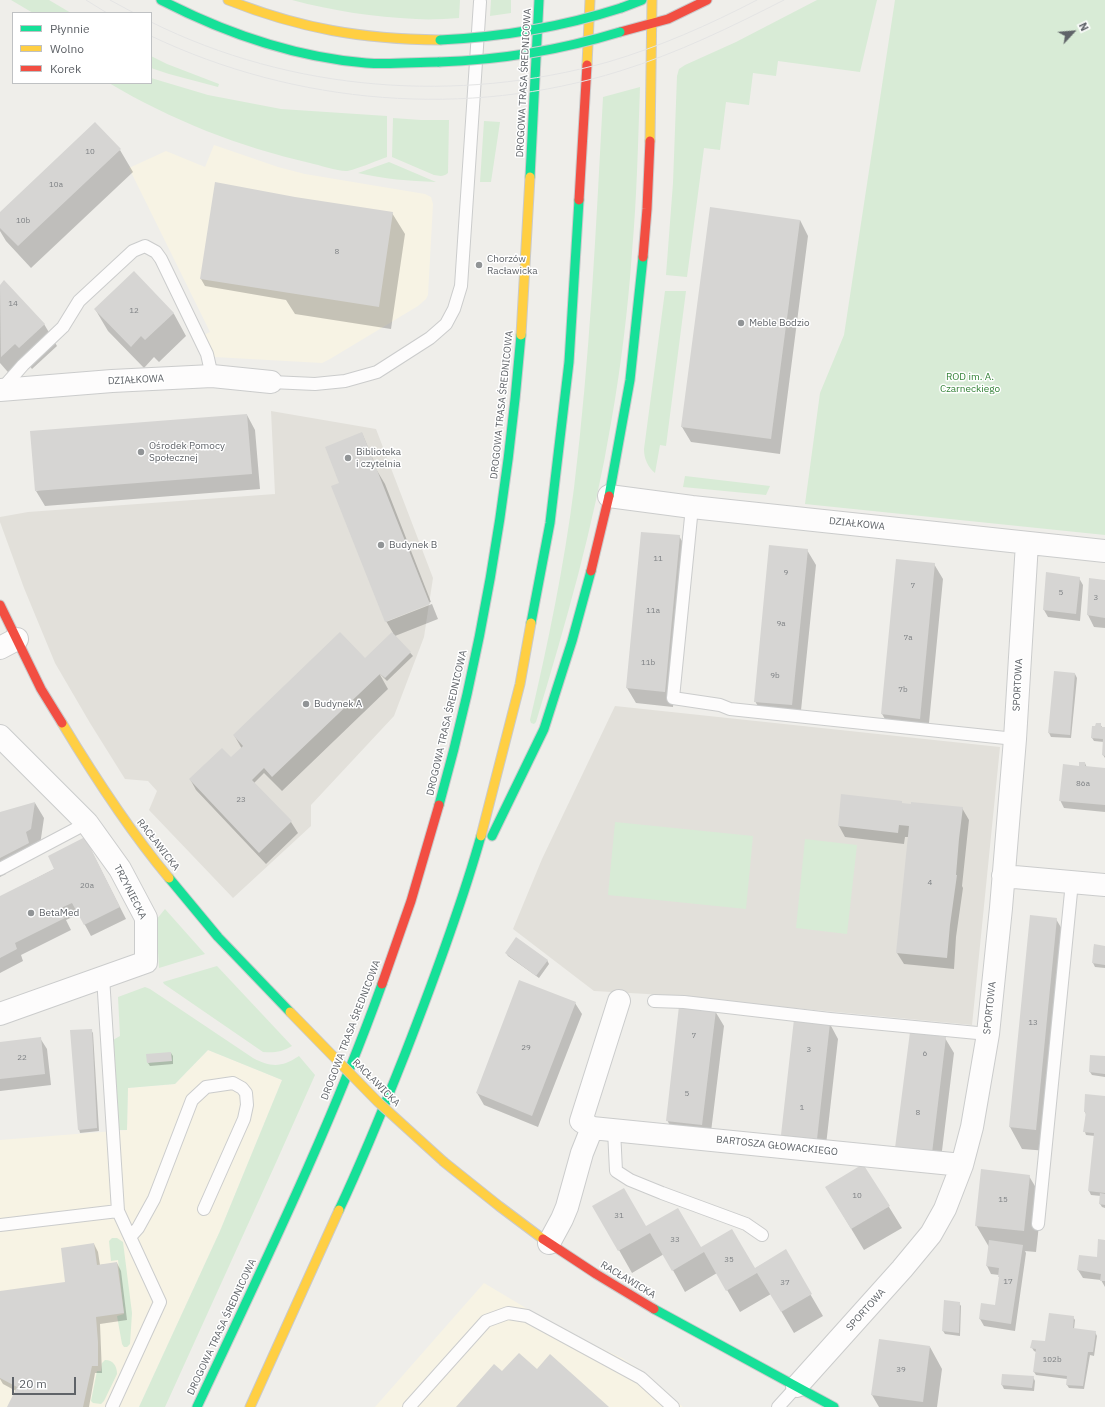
<!DOCTYPE html>
<html>
<head>
<meta charset="utf-8">
<style>
	body { margin:0 }
	#map { position:relative; width:1105px; height:1407px; overflow:hidden; background:#efeeea; font-family:"IBM Plex Sans",sans-serif }
	canvas { display:block }
	.legend { position:absolute; left:12px; top:12px; width:140px; height:72px; box-sizing:border-box; background:#fff; border:1px solid #bfc1c3; margin:0; padding:5px 7px; list-style:none; font-size:12px; color:#5f6368 }
	.legend li { display:flex; align-items:center; gap:8px; height:20px }
	.legend b { width:20px; border:1px solid #bfc1c3 }
	.north { position:absolute; left:1053px; top:12px; width:40px; height:40px; -webkit-text-stroke:3px #fff; paint-order:stroke; rotate:64deg; font-size:11px; font-weight:700; line-height:16px; text-align:center; color:#5f6368 }
	.north::after { content:''; display:block; margin:auto; width:14px; height:18px; background:#5f6368; clip-path:polygon(50% 0,100% 100%,50% 72%,0 100%) }
	.scale { position:absolute; left:12px; top:1377px; width:64px; height:18px; box-sizing:border-box; border:2px solid #5f6368; border-top:0; padding-left:5px; font-size:12px; line-height:14px; white-space:nowrap; color:#5f6368; -webkit-text-stroke:3px #fff; paint-order:stroke }
</style>
</head>
<body>
<div id="map">
<canvas width="1105" height="1407"></canvas>
<ul class="legend">
<li><b style="height:5px;background:#16e098"></b>Płynnie</li>
<li><b style="height:5px;background:#ffcf43"></b>Wolno</li>
<li><b style="height:5px;background:#f24e42"></b>Korek</li>
</ul>
<div class="north">N</div>
<div class="scale">20 m</div>
</div>
<script>
const c = document.querySelector('canvas').getContext('2d');
c.lineJoin = 'round';
function fill(path, color) {
  c.fillStyle = color;
  c.fill(path, 'evenodd');
}
function strokePath(path, color, width, dash) {
  c.strokeStyle = color;
  c.lineWidth = width;
  c.lineCap = dash ? 'butt' : 'round';
  c.setLineDash(dash || []);
  c.stroke(path);
}
function write(font, color, halo, rows, align = 'center') {
  c.font = font + ' "IBM Plex Sans",sans-serif';
  c.lineWidth = 3;
  c.setLineDash([]);
  c.textBaseline = 'middle';
  c.strokeStyle = halo;
  c.fillStyle = color;
  for (const [text, x, y, turn = 0] of rows) {
    c.save();
    c.translate(x, y);
    c.rotate((+turn || 0) * Math.PI / 180);
    c.textAlign = isNaN(turn) ? turn : align;
    if (halo) c.strokeText(text, 0, 0);
    c.fillText(text, 0, 0);
    c.restore();
  }
}
fill(new Path2D(`
	M214,145L278,167L305,174L425,194L431,197L433,204L428,295L426,299L418,306L330,359L322,363L214,357L204,335L210,332L129,168L166,151L205,167Z
	M208,1050L282,1080L220,1231L139,1407H0V1140L127,1130L128,1088L175,1084Z
	M484,1283L568,1333L622,1358L640,1370L683,1407H375Z`), '#f7f3e4');
fill(new Path2D(`
	M271,411L376,429L433,578L424,637L394,716L311,805V826L233,898L149,810L157,791L148,781L125,779L90,723L55,663L24,588L0,522V517L28,512L275,494Z
	M615,706L1000,747L972,1025L647,994L594,991L513,929L542,859Z`), '#e2e0da');
fill(new Path2D(`
	M11,0H49L71,13H33Z
	M292,0H460L459,18C445,19 430,20 416,19C374,17 333,11 292,0Z
	M491,0H511V13L490,16Z
	M817,0H877L860,72L778,61L776,76L753,73L749,105L726,102L720,150L704,148L687,277L666,275L673,183L677,76L679,69L685,65L736,42Z
	M895,0H1105V535L805,504L820,393L844,335Z
	M151,56L167,64L219,84L218,87L169,74L151,68Z
	M151,78L208,95L281,109L387,116V157C378,160 353,171 346,171C337,171 319,165 310,163C240,147 171,120 109,83H151Z
	M640,87C638,142 637,197 632,252C628,309 621,366 611,423C594,525 566,623 536,722L534,724L531,723L530,720C548,644 564,566 574,488C590,358 596,228 603,97Z
	M393,118L421,120H449L448,173C443,177 440,176 434,175L392,157Z
	M484,121L500,122L491,182H480Z
	M389,162L436,182C409,181 384,179 358,173Z
	M665,291H686L666,446L660,445L655,473C648,467 644,459 644,449Z
	M685,476L770,486L766,495L683,487Z
	M615,822L753,836L746,909L608,895Z
	M805,839L857,845L847,934L796,928Z
	M165,909L205,954L159,968L156,920Z
	M217,966L292,1046C282,1052 274,1053 263,1052L164,984L163,982Z
	M145,987L150,989L253,1058C272,1068 282,1067 299,1056L315,1075L274,1167L165,1407H139L220,1231L282,1080L208,1050L175,1084L128,1088L127,1130H119L113,1040L120,1036L118,997Z
	M112,1238H117L123,1242L132,1313L130,1344L127,1347H124L122,1344L117,1316L124,1314L118,1260L111,1261L109,1241Z
	M105,1360C113,1360 117,1366 117,1374L104,1401L101,1404L93,1403L91,1401L97,1371H101L102,1363Z`), '#d8ebd6');
fill(new Path2D(`
	M120,150L133,172L31,268L6,241L0,231V213Z
	M294,198L392,213L405,234L391,329L295,314L286,300L205,286L201,279Z
	M800,220L808,236L780,454L691,442L682,427Z
	M134,272L174,314L186,336L159,362L154,357L144,368L108,331L95,309Z
	M4,282L44,324L57,346L32,369L29,365L14,379L0,363V286Z
	M247,415L255,430L260,489L45,506L36,491Z
	M362,433L375,464H373L385,484L431,602L386,620V622L432,604L438,619L395,636L413,656L387,681L379,673L388,689L282,791L264,773L254,783L291,822L298,833L266,864L196,790L190,779L234,762L242,749L234,735L368,663L393,633L386,621L340,483Z
	M679,536L688,551L673,707L636,703L627,688Z
	M807,550L816,565L800,720L764,717L755,701Z
	M934,564L943,579L928,733L891,729L882,714Z
	M1079,578L1083,585L1080,621L1048,617L1044,610Z
	M1105,581V628L1094,627L1088,615Z
	M1055,672L1075,674L1077,678L1071,738L1051,737L1049,733Z
	M1100,724L1102,727L1105,728V758L1103,755L1104,742L1094,741L1092,738Z
	M1085,763L1087,768L1105,769V812L1064,808L1060,800L1080,767Z
	M35,803L44,818L40,845H34L0,862L6,874L0,877V813Z
	M903,804L962,808L969,820L962,886L963,888L956,937L954,969L904,964L897,953L909,837H905L904,844L845,837L839,826Z
	M91,850L126,919L91,936L79,914L66,920L71,930L21,955L23,961L0,973V897Z
	M1056,919L1069,941L1048,1151L1022,1149L1010,1127Z
	M1094,945L1105,947V968L1095,967L1093,963Z
	M506,953L547,960L549,964L539,978L508,956Z
	M575,1003L582,1014L538,1127L484,1105L477,1093Z
	M715,1011L724,1026L710,1140L676,1136L667,1120Z
	M830,1024L838,1039L825,1154L791,1150L782,1134Z
	M91,1030L93,1033L99,1131L80,1133L79,1129Z
	M40,1038L47,1049L51,1085L0,1091V1043Z
	M945,1038L954,1053L940,1167L905,1163Z
	M171,1053L173,1056V1064L150,1066L148,1063Z
	M1105,1057V1077L1092,1075L1090,1072Z
	M1105,1097V1208L1102,1207L1100,1204L1101,1196L1091,1195L1089,1191L1095,1136L1086,1135L1085,1132L1086,1115L1085,1111Z
	M863,1165L902,1228L864,1250L826,1187Z
	M1029,1176L1042,1198L1036,1252L1025,1251L1026,1253L1015,1331L984,1326L980,1319L996,1306L1000,1279L999,1275L991,1274L987,1266L989,1247L976,1225Z
	M594,1206L754,1269L785,1251L823,1316L794,1333L771,1294L740,1312L717,1273L685,1292L664,1254L632,1273Z
	M1105,1241V1287L1101,1280L1083,1278L1078,1270L1097,1258Z
	M94,1244L98,1252L100,1265L117,1263L121,1271L127,1320L100,1324L102,1373H95L89,1407H8L16,1391L3,1384L0,1379V1292L66,1283Z
	M959,1303L961,1306L960,1336L945,1334L943,1331Z
	M1073,1317L1075,1320L1074,1329L1095,1332L1097,1336L1094,1356L1090,1355L1084,1389L1069,1388L1067,1385V1379L1036,1375L1034,1372L1036,1352L1034,1351L1032,1348L1046,1343Z
	M930,1347L942,1369L937,1407H879L872,1395Z
	M1033,1377L1035,1381L1034,1391L1004,1389L1002,1385Z`), '#0003');
fill(new Path2D(`
	M95,122L121,149L18,246L0,228V212Z
	M215,182L295,197L393,212L379,307L200,279Z
	M710,207L800,220L771,439L681,427Z
	M134,271L174,313L145,340L141,336L131,347L94,309Z
	M4,280L45,324L19,348L15,344L1,357L0,285Z
	M247,414L252,474L35,491L30,431Z
	M362,432L430,604L385,622L331,486L339,483L325,447Z
	M641,532L680,535L665,692L626,688Z
	M769,545L808,549L792,705L754,702Z
	M896,559L935,563L920,719L881,714Z
	M1046,572L1080,577L1076,614L1043,610Z
	M1089,578L1105,580V618L1087,615Z
	M340,632L365,658L392,632L411,652L385,678L380,674L272,777L264,768L252,780L292,821L259,853L189,779L222,748L231,757L243,746L233,735Z
	M1054,671L1075,673L1070,735L1048,733Z
	M1096,723H1101V727H1105V756L1102,755L1103,739L1091,738L1092,726H1095Z
	M1079,762H1085V766L1105,768V805L1059,801L1063,764L1079,766Z
	M841,794L902,801V803L911,804V802L963,807L959,839L956,875H957L950,925L947,958L896,953L909,826L899,825L898,833L838,826Z
	M35,802L31,829L26,832L29,843L0,858V812Z
	M85,837L120,907L84,925L72,903L61,908L65,918L15,943L17,949L0,958V896L54,869L48,856Z
	M1030,915L1057,918L1036,1130L1009,1127Z
	M516,937L548,960L536,976L505,953Z
	M1094,944L1105,946V965L1092,963Z
	M519,980L576,1002L532,1116L476,1093Z
	M679,1006L716,1010L702,1125L666,1121Z
	M794,1019L830,1023L817,1139L781,1135Z
	M92,1029L97,1128L78,1130L70,1030Z
	M910,1032L946,1037L932,1153L895,1148Z
	M41,1037L45,1074L0,1079V1042Z
	M171,1052L172,1061L147,1063L146,1054Z
	M1090,1055L1105,1056V1074L1089,1072Z
	M1085,1094L1105,1096V1193L1088,1191L1094,1133L1083,1132L1086,1112H1084Z
	M863,1164L890,1206L851,1229L825,1187Z
	M981,1169L1030,1175L1024,1231L975,1226Z
	M624,1188L646,1226L678,1208L701,1247L732,1229L755,1268L786,1249L812,1294L781,1312L757,1273L726,1291L704,1252L672,1271L650,1233L618,1251L592,1206Z
	M1100,1193L1105,1194V1205L1099,1204Z
	M1098,1239L1105,1240V1281H1100L1101,1274L1077,1270L1079,1255L1097,1257Z
	M989,1240L1023,1245L1011,1324L979,1319L981,1303L995,1305L999,1277H998L999,1268L986,1266Z
	M94,1243L97,1265L117,1262L124,1313L96,1317L98,1342V1366H92L83,1407H7L17,1387L0,1378V1291L65,1282L61,1248Z
	M944,1300L960,1302L959,1333L942,1331Z
	M1049,1313L1074,1316L1073,1328L1096,1331L1093,1352H1088L1083,1386L1066,1385L1067,1376L1033,1372L1036,1349L1030,1348L1032,1340L1045,1341Z
	M879,1339L930,1346L923,1402L871,1395Z
	M519,1353L537,1369L550,1354L609,1407H456L494,1364L502,1371Z
	M1002,1374L1034,1376L1032,1388L1001,1385Z`), '#d6d5d3');
const lane = new Path2D(`
	M271,382L315,384L345,381L377,372L430,338L446,324L454,309L461,286L480,2
	M1,390L23,365L63,327L79,301L133,251L145,246L156,252L161,259L207,354L212,376
	M692,507L673,698L720,705L730,709L1015,739
	M0,869L87,823
	M103,977L118,1211L160,1302L112,1407
	M654,1001L684,1002L830,1019L988,1034
	M614,1130L616,1171L630,1180L662,1193L746,1224L762,1235
	M1038,1224L1072,882
	M0,1225L118,1211
	M130,1237L138,1228L154,1199L192,1100L206,1087L233,1083L242,1088L246,1093L247,1105L244,1119L204,1209
	M409,1407L486,1321L508,1313L527,1316L641,1378L673,1407
	M778,1407L797,1386`);
const street = new Path2D(`
	M0,390L112,381L212,376L271,382
	M609,496L692,507L1105,551
	M0,648L17,639
	M0,736L87,823L120,869L146,918V962L0,1014
	M1003,876L1105,885
	M619,1001L581,1121L592,1128L962,1165
	M549,1243L562,1219L567,1207L582,1153L592,1128
	M797,1386L902,1269L931,1234L945,1209L962,1165L972,1127L988,1034L1001,908L1015,739L1027,543`);
const fast = new Path2D(`
	M161,0C225,33 294,57 366,63C390,65 415,62 439,62
	M621,8L642,0
	M530,177L539,0
	M609,496L630,380L643,257
	M531,623L550,523L569,362L579,200
	M439,805C482,652 508,494 521,335
	M492,836L544,729L572,641L591,571
	M169,878L218,937L290,1012
	M339,1210C363,1159 384,1107 405,1054C433,982 460,910 481,836
	M654,1309L834,1407
	M197,1407C262,1268 330,1129 382,984`);
const slow = new Path2D(`
	M228,0C301,29 362,39 440,40
	M587,65L590,0
	M650,141L652,0
	M521,335L530,177
	M62,723C94,776 128,829 169,878
	M481,836L520,684L531,623
	M444,1162L499,1206L543,1239
	M250,1407L339,1210`);
const jam = new Path2D(`
	M620,32L668,19L707,0
	M579,200L587,65
	M643,257L647,209L650,141
	M591,571L609,496
	M0,605L41,689L62,723
	M382,984L411,901L439,805
	M543,1239L596,1274L654,1309`);
strokePath(lane, '#cbcccc', 14);
strokePath(street, '#cbcccc', 24);
strokePath(fast, '#cacacb', 11);
strokePath(slow, '#cacacb', 11);
strokePath(jam, '#cacacb', 11);
strokePath(lane, '#fdfcfc', 12);
strokePath(street, '#fdfcfc', 22);
strokePath(fast, '#16e098', 9);
strokePath(slow, '#ffcf43', 9);
strokePath(jam, '#f24e42', 9);
strokePath(new Path2D(`
	M86,0L107,13
	M110,0L134,13
	M151,22C292,92 457,104 608,62C659,47 709,25 757,0
	M151,36C296,105 467,119 620,71C678,53 731,27 784,0`), '#e4e4e4', 1);
const fastBridge = new Path2D(`
	M440,40C502,37 562,27 621,8
	M439,62C501,60 561,50 620,32`);
const slowBridge = new Path2D(`
	M290,1012L378,1102L444,1162`);
strokePath(fastBridge, '#cacacb', 11, []);
strokePath(slowBridge, '#cacacb', 11, []);
strokePath(fastBridge, '#16e098', 9);
strokePath(slowBridge, '#ffcf43', 9);
for (const [x, y, r, color] of [
	[479,265,4,"#919496"],
	[741,323,4,"#919496"],
	[141,452,4,"#919496"],
	[348,458,4,"#919496"],
	[381,545,4,"#919496"],
	[306,704,4,"#919496"],
	[31,913,4,"#919496"]
]) {
  const dot = new Path2D();
  dot.arc(x, y, r, 0, 2 * Math.PI);
  c.fillStyle = color;
  c.fill(dot);
  strokePath(dot, '#fff', 1.5);
}
write('8px', '#7e8184', null, [
	["10",90,152],
	["10a",56,185],
	["10b",23,221],
	["8",337,252],
	["14",13,304],
	["12",134,311],
	["11",658,559],
	["9",786,573],
	["7",913,586],
	["5",1061,593],
	["3",1096,598],
	["11a",653,611],
	["9a",781,624],
	["7a",908,638],
	["11b",648,663],
	["9b",775,676],
	["7b",903,690],
	["86a",1083,784],
	["23",241,800],
	["4",930,883],
	["20a",87,886],
	["13",1033,1023],
	["7",694,1036],
	["29",526,1048],
	["3",809,1050],
	["6",925,1054],
	["22",22,1058],
	["5",687,1094],
	["1",802,1108],
	["8",918,1113],
	["10",857,1196],
	["15",1003,1200],
	["31",619,1216],
	["33",675,1240],
	["35",729,1260],
	["17",1008,1282],
	["37",785,1283],
	["102b",1052,1360],
	["39",901,1370]
]);
write('10px', '#5f6368', '#fff', [
	["DROGOWA TRASA ŚREDNICOWA",524,83,-87],
	["DZIAŁKOWA",136,380,-3],
	["DROGOWA TRASA ŚREDNICOWA",502,405,-84],
	["DZIAŁKOWA",857,524,6],
	["SPORTOWA",1018,685,-87],
	["DROGOWA TRASA ŚREDNICOWA",447,723,-77],
	["RACŁAWICKA",158,845,52],
	["TRZYNIECKA",130,892,63],
	["SPORTOWA",990,1008,-84],
	["DROGOWA TRASA ŚREDNICOWA",351,1030,-69],
	["RACŁAWICKA",376,1083,45],
	["BARTOSZA GŁOWACKIEGO",777,1146,6],
	["RACŁAWICKA",628,1280,31],
	["SPORTOWA",866,1310,-48],
	["DROGOWA TRASA ŚREDNICOWA",222,1327,-65]
]);
write('10px', '#5f6368', '#fff', [
	["Chorzów",487,259],
	["Racławicka",487,271],
	["Meble Bodzio",749,323],
	["Ośrodek Pomocy",149,446],
	["Społecznej",149,458],
	["Biblioteka",356,452],
	["i czytelnia",356,464],
	["Budynek B",389,545],
	["Budynek A",314,704],
	["BetaMed",39,913]
], 'left');
write('10px', '#348238', '#fff', [
	["ROD im. A.",970,377],
	["Czarneckiego",970,389]
]);
</script>
</body>
</html>
